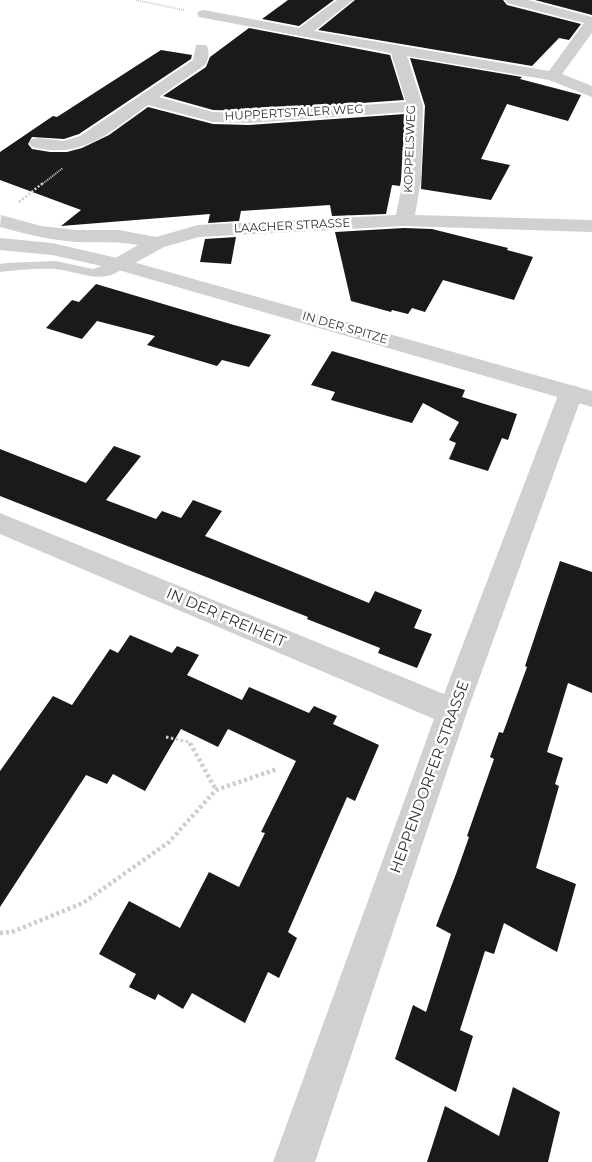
<!DOCTYPE html>
<html>
<head>
<meta charset="utf-8">
<style>
	body { margin:0 }
	canvas { display:block; background:#fff }
</style>
</head>
<body>
<canvas width="592" height="1162"></canvas>
<script>
const c = document.querySelector('canvas').getContext('2d');
c.lineJoin = 'round';
function fill(path, color) {
  c.fillStyle = color;
  c.fill(path, 'evenodd');
}
function strokePath(path, color, width, dash) {
  c.strokeStyle = color;
  c.lineWidth = width;
  c.lineCap = dash ? 'butt' : 'round';
  c.setLineDash(dash || []);
  c.stroke(path);
}
function write(font, color, halo, rows, align = 'center') {
  c.font = font + ' Montserrat,sans-serif';
  c.lineWidth = 5;
  c.setLineDash([]);
  c.textBaseline = 'middle';
  c.strokeStyle = halo;
  c.fillStyle = color;
  for (const [text, x, y, turn = 0] of rows) {
    c.save();
    c.translate(x, y);
    c.rotate((+turn || 0) * Math.PI / 180);
    c.textAlign = isNaN(turn) ? turn : align;
    if (halo) c.strokeText(text, 0, 0);
    c.fillText(text, 0, 0);
    c.restore();
  }
}
fill(new Path2D(`
	M288,0H334L299,26L262,19Z
	M355,0H503L507,5L581,24L569,40L559,38L532,66L318,30Z
	M535,0H592V15Z
	M249,28L390,55L404,100L249,111L213,110L163,96L206,67L210,57Z
	M161,50L192,55L191,59L79,134L64,139L32,137L28,144L32,149L50,152H67L82,148L109,135L148,107L213,124L249,125L405,114L401,180L400,186L392,185L386,214L332,216L330,205L241,211L239,221L208,223L210,214L61,226L81,210L0,180V152L53,116L57,117Z
	M410,58L522,77L520,79L581,95L568,121L507,104L481,159L510,165L491,200L421,189L425,106Z
	M404,228L432,229L508,248L507,250L533,257L514,300L443,280L425,312L412,308L408,314L392,310L391,312L351,301L335,232Z
	M236,237L231,264L200,262L205,239Z
	M96,284L234,325L271,335L249,367L222,360L217,366L147,345L155,336L97,321L82,339L46,328L72,300L79,302Z
	M332,351L465,390L462,397L517,414L508,440L502,438L488,471L449,459L456,443L449,440L459,422L423,403L412,423L331,400L335,392L311,385Z
	M114,446L141,456L106,500L156,519L162,511L181,518L193,500L222,511L205,536L369,603L375,591L422,610L414,628L432,634L417,668L378,653L380,648L307,619L308,617L0,496V449L86,483Z
	M560,561L592,572V693L568,683L547,752L563,758L555,784L559,786L536,868L576,884L557,952L504,923L494,954L485,951L460,1030L473,1036L456,1092L395,1059L413,1005L426,1012L451,934L436,926L456,874L469,837L467,836L494,759L490,757L499,732L503,733L527,667L525,666Z
	M130,635L172,653L177,646L199,655L187,675L242,700L249,687L309,713L314,706L337,716L333,724L379,745L355,801L347,797L288,932L297,938L279,978L268,972L245,1023L192,993L183,1009L158,994L155,1000L129,987L136,974L99,954L129,901L180,928L209,872L239,887L265,833L261,832L296,761L228,729L218,747L181,729L145,791L113,774L107,784L86,775L0,907V771L53,696L72,705L110,649L118,653Z
	M513,1087L560,1112L548,1162H427L445,1106L499,1136Z`), '#1a1a1a');
strokePath(new Path2D(`
	M136,0L184,10
	M41,185L63,168`), '#cdcdcd', 2, [1, 1]);
strokePath(new Path2D(`
	M19,202L43,183`), '#cdcdcd', 2.5, [2, 2]);
strokePath(new Path2D(`
	M166,737L189,742L190,745`), '#cdcdcd', 3, [2.5, 2.5]);
strokePath(new Path2D(`
	M190,743L216,790
	M0,933L12,932L83,903L169,842L216,790L277,769`), '#cdcdcd', 4.5, [3, 3]);
fill(new Path2D(`
	M119,260L126,264C108,288 78,271 55,269C37,268 18,270 0,272V264L7,263L55,261L93,269Z`), '#d0d0d0');
fill(new Path2D(`
	M337,0H353L314,31L549,71L584,23L507,3L505,0H528L592,17V33L562,74L592,86V97L549,80L407,56L423,106L421,180L415,215L592,220V232L404,226L199,237L164,247L126,268L119,270L112,268L109,264L112,260L138,245C117,241 97,243 76,242C50,240 25,234 0,227L1,215L41,226L76,230H119L156,237L198,225L396,215L403,180L407,112L249,123L213,122L148,105C109,132 84,160 32,147L29,143L32,139L38,138L64,141L80,136L193,60L196,45H206C210,50 209,60 205,65L159,97L213,112L249,113L406,102L391,53L204,18L199,17L197,14L199,11L204,10L299,28Z
	M571,385L579,387L583,393L467,712L315,1162H273L434,719L0,534V513L444,694L559,393L563,387Z`), '#d0d0d0');
fill(new Path2D(`
	M0,238L52,243L126,260L592,391V407L115,269L52,255L0,250Z`), '#d0d0d0');
write('12px', '#333', '#fff', [
	["HUPPERTSTALER WEG",294,113,-3],
	["KOPPELSWEG",410,149,-88],
	["LAACHER STRASSE",292,226,-3],
	["IN DER SPITZE",345,328,16]
]);
write('15px', '#333', '#fff', [
	["IN DER FREIHEIT",226,618,23],
	["HEPPENDORFER STRASSE",430,777,-70]
]);
</script>
</body>
</html>
